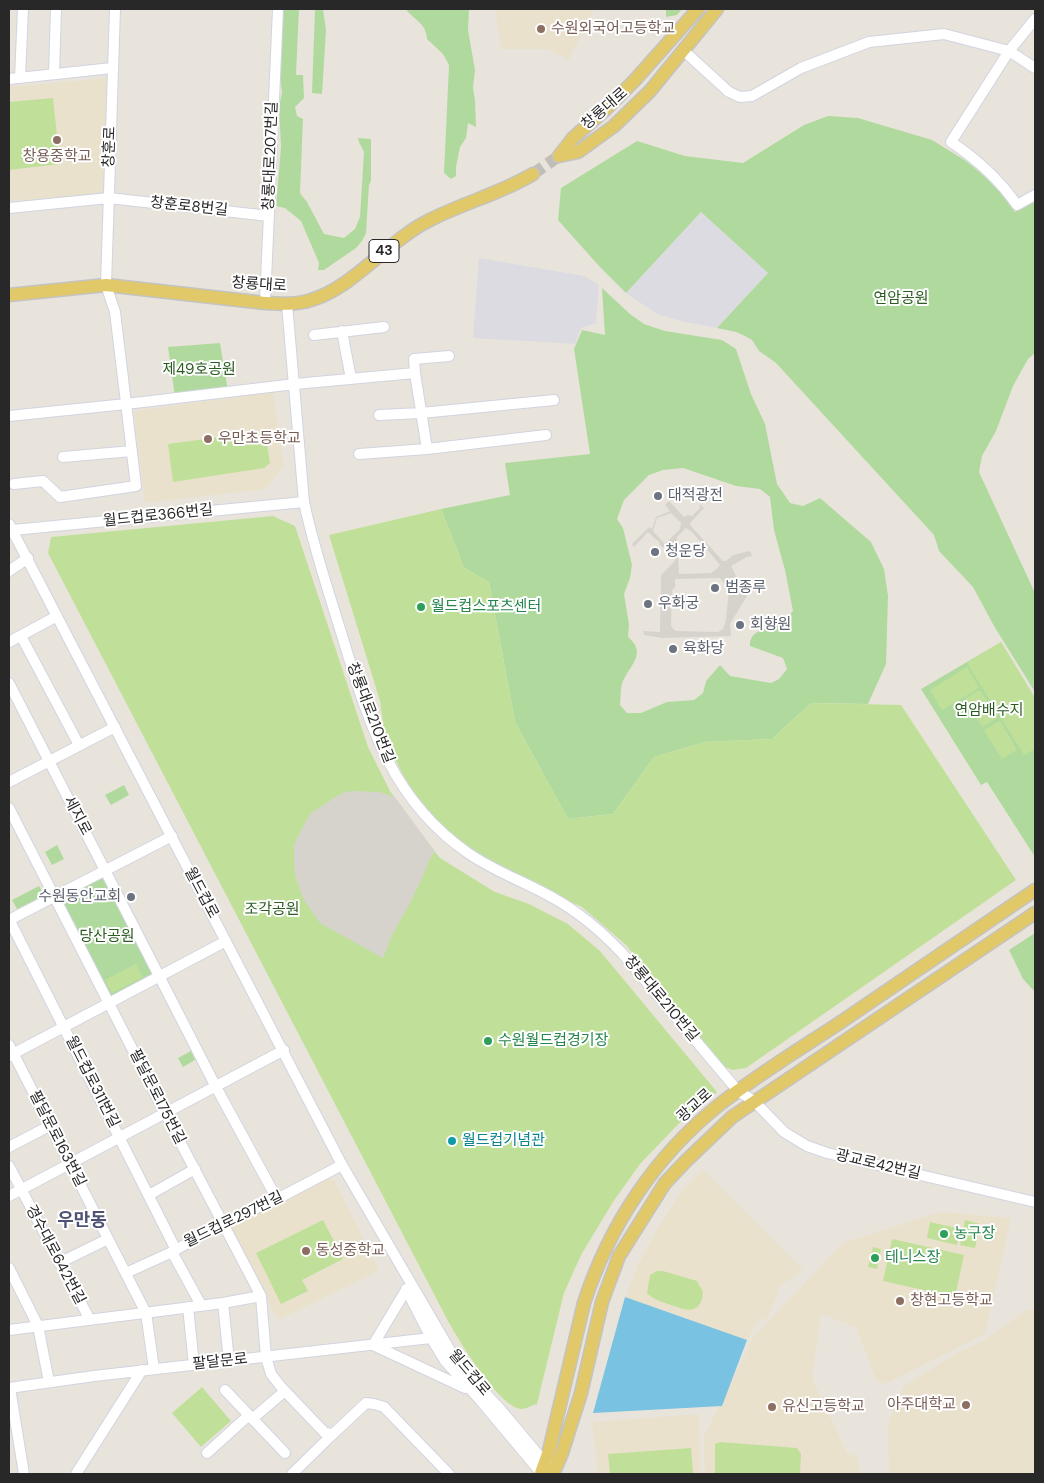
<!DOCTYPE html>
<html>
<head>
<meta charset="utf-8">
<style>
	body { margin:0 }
	#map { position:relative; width:1044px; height:1483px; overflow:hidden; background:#e9e4db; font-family:"DM Sans",sans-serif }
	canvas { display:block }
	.frame { position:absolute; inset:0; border:10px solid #282828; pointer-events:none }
</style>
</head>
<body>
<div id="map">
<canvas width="1044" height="1483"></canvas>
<div class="frame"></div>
</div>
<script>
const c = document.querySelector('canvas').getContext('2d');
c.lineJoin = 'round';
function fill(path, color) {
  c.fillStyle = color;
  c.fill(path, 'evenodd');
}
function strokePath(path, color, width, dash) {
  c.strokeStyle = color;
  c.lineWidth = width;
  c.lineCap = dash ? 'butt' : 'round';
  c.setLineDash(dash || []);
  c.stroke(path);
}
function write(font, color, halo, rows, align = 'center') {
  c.font = font + ' "DM Sans","Noto Sans KR",sans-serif';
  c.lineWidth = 4;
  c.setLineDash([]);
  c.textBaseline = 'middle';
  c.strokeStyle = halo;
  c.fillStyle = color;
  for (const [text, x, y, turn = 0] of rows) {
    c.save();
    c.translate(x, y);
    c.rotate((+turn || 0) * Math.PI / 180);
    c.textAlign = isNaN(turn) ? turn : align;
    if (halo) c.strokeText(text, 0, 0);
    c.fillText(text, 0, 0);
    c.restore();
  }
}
fill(new Path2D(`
	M701,212L768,273L717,328L681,321L657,314L626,293Z
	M479,258L584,276L599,285L596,323L581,328L575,344L473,338Z`), '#dddbe2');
fill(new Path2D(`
	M495,9H594L569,60L547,49H501Z
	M107,78L103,193L9,201V87Z
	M273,392L284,466L265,489L145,503L134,411Z
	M703,1170L803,1270L780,1286L768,1318L758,1321L747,1340L625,1297L639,1263L658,1228L682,1190Z
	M327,1178L334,1180L379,1270L278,1320L233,1232L232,1227Z
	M940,1212L1011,1218L985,1334L885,1384L876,1380L856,1327L821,1314L812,1378L847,1453L858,1457L859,1474H705L704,1436L755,1335L843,1243Z
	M1035,1309V1474H889L888,1425L904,1386L961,1351L983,1341L1027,1310Z
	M699,1414L700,1474H598L592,1422Z`), '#e9e1cc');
fill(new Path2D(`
	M283,9H299L296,75H303L304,98L295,107L297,116L303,119L300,193L307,202L324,234L344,238L355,229L360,217L364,152L359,142L358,138L371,139V181L369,185L366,233L362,241L356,248L324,270H318L319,263L301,221L285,208L276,206L281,147L279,107L282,92L280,77Z
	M315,9H323L326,30L322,94L312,93Z
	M406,9H469L468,30L475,70L473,88L475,100L476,127L468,123L466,138L460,147L456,167V176L451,179L444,173L449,65L443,54L427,39C426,22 414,21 406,9Z
	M666,9H682L677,15L666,17Z
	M828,116L858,118L932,140L966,161L983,175L999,191L1015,212L1035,201V353L1028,359L1013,386L996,431L982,456L979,472L1035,593V692L994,626L973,587L939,551L934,535L776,363L759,351L752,340L745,336L736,332L717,328L768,273L701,212L626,293L599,266L558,220L561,188L637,141L685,156L743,163L804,125Z
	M602,288L630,314L644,324L665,331L722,340L736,349L751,394L765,424L777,484L790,503L803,506L820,498L871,542L884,569L888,596L886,664L868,704L811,703L772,739L705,742L654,757L613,814L568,819L515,722L489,582L464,568L441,509L510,495L505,463L590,454L574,349L582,330L605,335ZM683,468L736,486L760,489L770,497L774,530L785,570L793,611C789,615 785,620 780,623C768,630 749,629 750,646L783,658L787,669L779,679L771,683L730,676L720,665L706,681L703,693L694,700L667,702L641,713H627L620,705C621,697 620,688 623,681C631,664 647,653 628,637L629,624L624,594L630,578L632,565L623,528L617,519L624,500L649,475L663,470Z
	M220,343L228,391L175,397L168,347Z
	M1001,642L1035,698V857L987,782L981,785L921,689Z
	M124,785L129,795L111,805L105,795Z
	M57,845L64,859L52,865L45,852Z
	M103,877L154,976L111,998L60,899Z
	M39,886L42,891L41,897L17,909L12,900Z
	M1035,933V992L1023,979L1009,950Z
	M191,1051L195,1060L183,1067L178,1058Z`), '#b0da9d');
fill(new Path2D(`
	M53,98L60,164L9,170V102Z
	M265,431L270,463L264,468L173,482L168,444Z
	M441,509L464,568L489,582L515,722L568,819L613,814L654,757L705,742L772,739L811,703L901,705L1016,880L746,1068L733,1070L722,1066L626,945L582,907L493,866L463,847L425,810L403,775L385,738L380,701L329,535Z
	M273,516L295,526L368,747L390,791L408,816L440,858L495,892L529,904L568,924L600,951L717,1092L686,1116L640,1164L613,1202L581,1255L564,1293L537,1404C532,1405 526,1409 522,1409C500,1409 458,1339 448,1321L48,553L51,537Z
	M1001,642L1035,698V749L1024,755L967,663Z
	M967,667L979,688L942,710L930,690Z
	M980,690L997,718L982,727L965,699Z
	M1000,721L1017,750L1002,759L984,730Z
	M136,964L143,977L112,993L105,980Z
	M323,1220L343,1259L302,1280L308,1291L281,1304L256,1253Z
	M965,1220L980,1224L975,1248L960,1245Z
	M930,1222L961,1229L957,1245L927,1238Z
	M892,1239L964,1255L955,1297L883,1281Z
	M873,1247L881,1249L877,1269L868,1267Z
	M657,1271H663L697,1281L703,1292C701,1315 687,1311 671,1305C662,1302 654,1300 647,1293L650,1275Z
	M202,1387L231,1421L201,1447L172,1413Z
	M720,1442L797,1448L801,1454L800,1474H715V1444Z
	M691,1448L693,1474H610L608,1454Z`), '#c0e09a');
fill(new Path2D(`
	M669,501L684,517L688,515L692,516L700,508L699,504L704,508L691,522L690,525L723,561H726L733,555L750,551L752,556L747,557L731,566L747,596L730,624L731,636L662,638L644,635L643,631L660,632L661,575L675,561V556L665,547L663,548L659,544L660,543L648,532L634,547L632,544L649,527L652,529L656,517L670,511L665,505ZM671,513L681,523L680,529L666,543H664L653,531L657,518ZM686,528L692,532L720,565L718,568L711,573L679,574L677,537ZM720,578L729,589L726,620L723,629L718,632L676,631L673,629L671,625L672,590L675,587V579Z
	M354,791L379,792L395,797L435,852L430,858L422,878L410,903L392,935L383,958L320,923L304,900L296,878L294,867V846L297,838L310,814L334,798L345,792Z`), '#d6d3cd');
fill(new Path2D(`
	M625,1297L747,1340L722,1406L593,1413Z`), '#79c2e1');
strokePath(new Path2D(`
	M533,174L559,156`), '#c2beb7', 12, [12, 6]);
const minor = new Path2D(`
	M1035,19L1009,51L951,142C978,160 999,179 1017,205L1035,195
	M684,51L729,92L740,97L752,96L801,68L869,42L944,34L1009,51L1035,68
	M54,74L56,9
	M20,78L23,9
	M9,79L112,68
	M9,208L109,198L269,216
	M265,303L278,9
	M287,304L304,502C313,545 327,587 340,629C367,716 388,798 468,853C495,872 526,882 555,899C580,913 602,932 622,953L738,1091L754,1101L784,1132L807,1146L827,1153L1035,1202
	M342,331L351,379
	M314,335L384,327
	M415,373L427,449
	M379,415L421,413L554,400
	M9,416L126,404L295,384L415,373L414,359L449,356
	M359,454L427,449L546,435
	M63,457L132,451
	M14,484L43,481L60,497L136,486L115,312L106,285L115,9
	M9,524L342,1165L458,1364L500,1409L548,1466
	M13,530L304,502
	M9,571L28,558
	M21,636L79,745
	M9,642L57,616
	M9,683L216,1087L277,1199
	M9,782L115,727
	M9,808L165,1113L261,1296L266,1357L271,1374L282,1388L325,1433L333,1434L366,1403L374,1404L384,1407L449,1474
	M9,919L176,1250
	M9,920L172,836
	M9,1045L146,1313L154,1369
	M9,1056L226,941
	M9,1147L51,1125
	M9,1166L90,1320
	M149,1195L195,1169
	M9,1196L284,1050
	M172,1252L201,1305
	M59,1263L108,1239
	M9,1268L38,1326L49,1382
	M126,1273L172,1252L223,1223L277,1199L342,1165
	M406,1289L431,1338L445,1361L480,1400L542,1474
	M406,1290L373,1345L465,1388
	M223,1303L229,1361
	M188,1307L194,1365
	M9,1330L223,1303L261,1296
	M9,1388L94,1376L431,1338L441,1336
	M10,1388L24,1474
	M225,1390L285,1453
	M252,1419L285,1391
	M207,1453L248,1416
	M76,1474L142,1370
	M292,1474L333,1434`);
const major = new Path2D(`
	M559,156L578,152L614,126L650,91L717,9
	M559,156L573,138L605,110L635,80L698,9
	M9,295L106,285L265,303C281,304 296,305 311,300C353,288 388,241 428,221C462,203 500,194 533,174
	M541,1473L549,1451L584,1303C609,1226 655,1156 719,1105C757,1075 800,1049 841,1022C905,978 970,934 1035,890
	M553,1474L562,1453L581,1393L602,1302L619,1256L665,1183L686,1161L732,1117L1035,913`);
strokePath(minor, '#d1d3e0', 12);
strokePath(major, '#c3c3c3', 15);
strokePath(minor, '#fff', 10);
strokePath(major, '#e1c969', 12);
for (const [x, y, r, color] of [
	[541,29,5,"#8d6e63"],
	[57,140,5,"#8d6e63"],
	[208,439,5,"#8d6e63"],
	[658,496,5,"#6b7280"],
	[655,552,5,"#6b7280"],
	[715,588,5,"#6b7280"],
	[648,604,5,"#6b7280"],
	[421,607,5,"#2e9e5b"],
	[740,625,5,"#6b7280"],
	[673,649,5,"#6b7280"],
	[131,897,5,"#6b7280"],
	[488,1041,5,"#2e9e5b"],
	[452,1141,5,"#0f9aa8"],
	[944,1234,5,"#2e9e5b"],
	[306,1251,5,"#8d6e63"],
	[875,1258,5,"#2e9e5b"],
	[900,1301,5,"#8d6e63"],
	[966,1405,5,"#8d6e63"],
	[772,1407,5,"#8d6e63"]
]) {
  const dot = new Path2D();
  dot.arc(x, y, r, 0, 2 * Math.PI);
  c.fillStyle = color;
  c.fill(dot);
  strokePath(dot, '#fff', 2);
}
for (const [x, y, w] of [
	[384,251,30]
]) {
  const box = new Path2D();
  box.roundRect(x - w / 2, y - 11.5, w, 23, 4);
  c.fillStyle = '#fff';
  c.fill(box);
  strokePath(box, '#282828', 1);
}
write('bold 14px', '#282828', null, [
	["43",384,251]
]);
write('15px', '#785e54', '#fff', [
	["수원외국어고등학교",551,29],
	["창용중학교",57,157,"center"],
	["우만초등학교",218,439],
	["동성중학교",316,1251],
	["창현고등학교",910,1301],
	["아주대학교",956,1405,"right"],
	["유신고등학교",782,1407]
], 'left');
write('15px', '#282828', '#fff', [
	["창룡대로",605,109,-41],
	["창훈로",110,147,-88],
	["창룡대로207번길",271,156,-88],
	["창훈로8번길",189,207,6],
	["창룡대로",259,285,4],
	["월드컵로366번길",158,516,-6],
	["창룡대로210번길",370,713,69],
	["세지로",77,816,62],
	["월드컵로",201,893,62],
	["창룡대로210번길",661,999,50],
	["월드컵로311번길",92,1082,63],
	["팔달문로175번길",157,1097,63],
	["광교로",695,1106,-42],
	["팔달문로163번길",57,1139,63],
	["광교로42번길",878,1165,13],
	["월드컵로297번길",234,1220,-26],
	["경수대로642번길",55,1255,62],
	["팔달문로",220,1362,-6],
	["월드컵로",469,1373,50]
]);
write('15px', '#2b5c21', '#fff', [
	["연암공원",901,299],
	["제49호공원",199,370],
	["연암배수지",989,711],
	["조각공원",272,910],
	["당산공원",107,937]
]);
write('15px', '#5b616d', '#fff', [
	["대적광전",668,496],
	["청운당",665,552],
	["범종루",725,588],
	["우화궁",658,604],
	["회향원",750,625],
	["육화당",683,649],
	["수원동안교회",121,897,"right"]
], 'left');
write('15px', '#27864d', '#fff', [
	["월드컵스포츠센터",431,607],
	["수원월드컵경기장",498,1041],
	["농구장",954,1234],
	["테니스장",885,1258]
], 'left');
write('15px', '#0d838f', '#fff', [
	["월드컵기념관",462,1141]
], 'left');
write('bold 18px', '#4e5374', '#fff', [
	["우만동",82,1221]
]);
</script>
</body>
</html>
